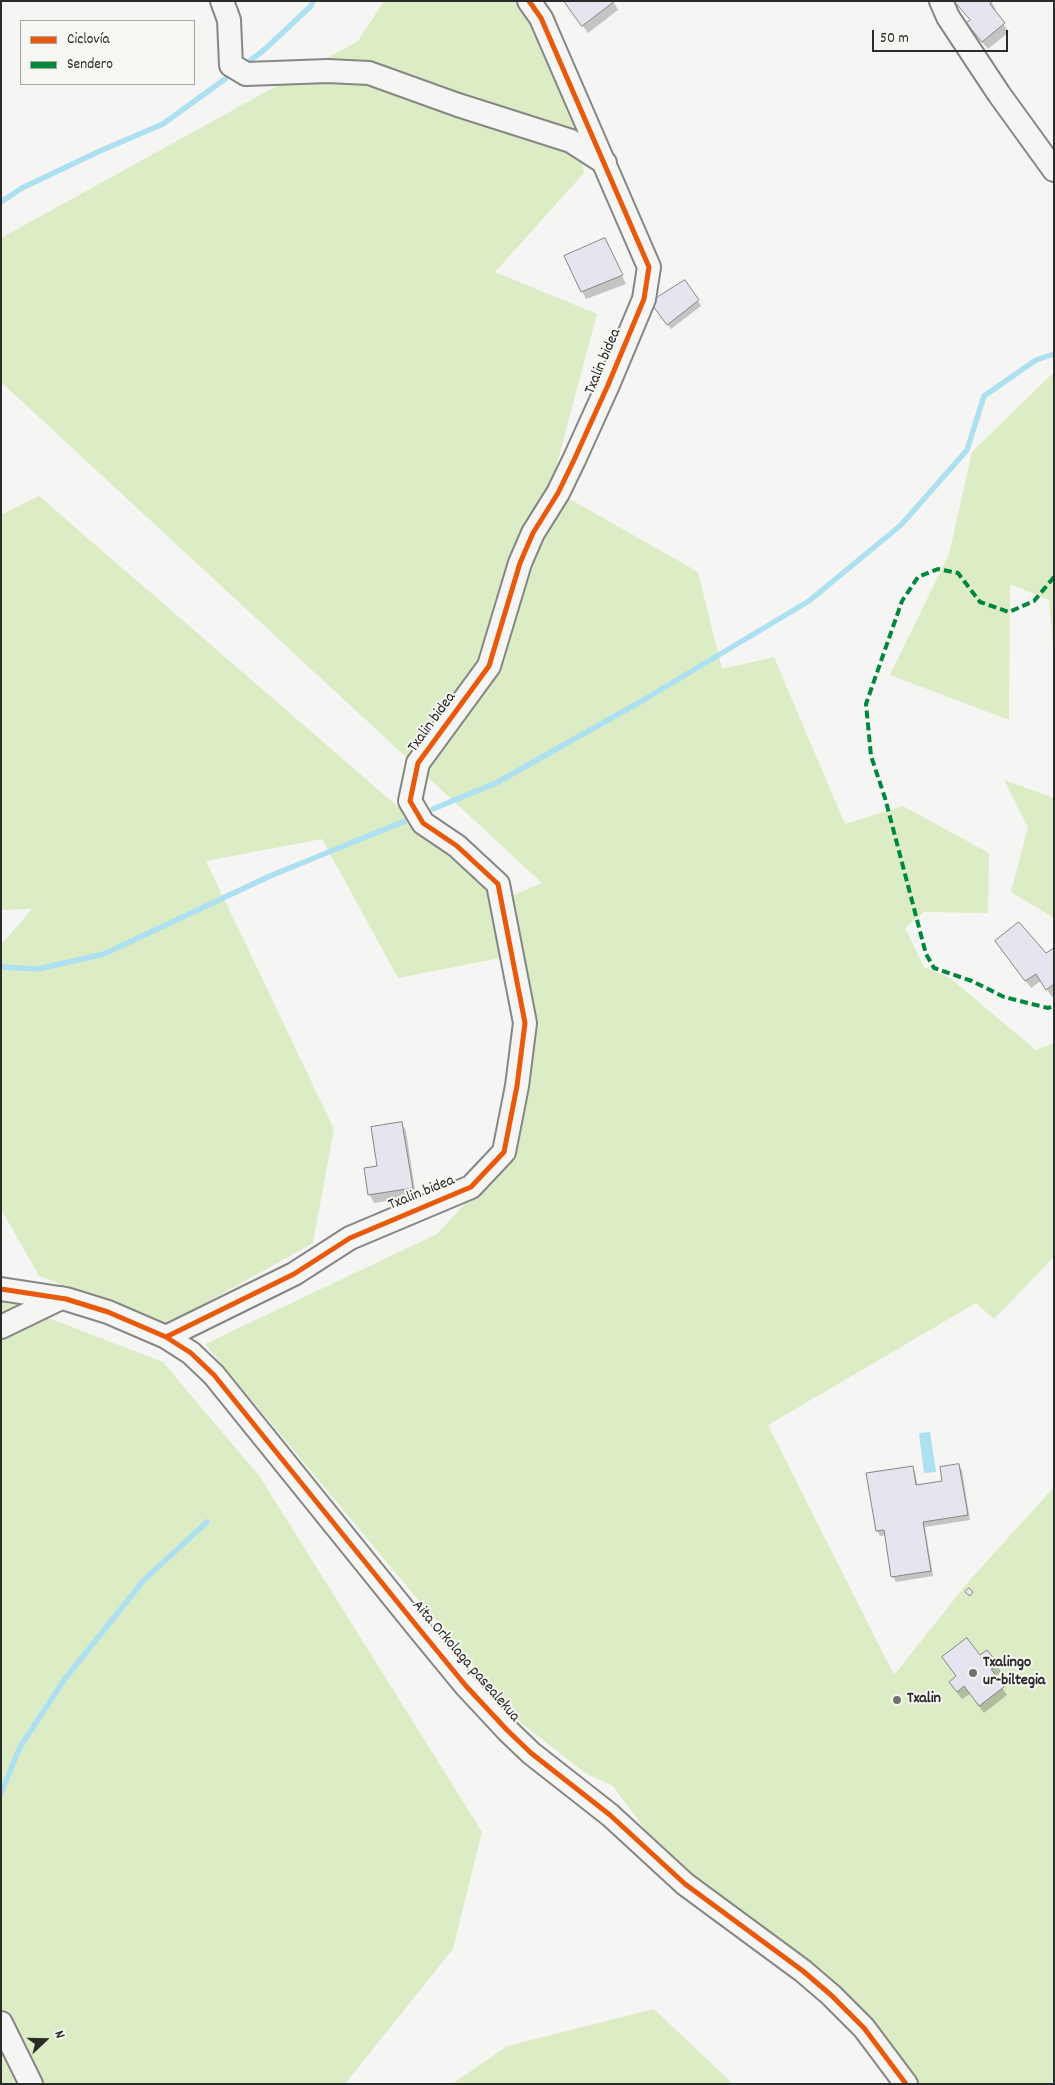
<!DOCTYPE html>
<html>
<head>
<meta charset="utf-8">
<style>
	body { margin:0 }
	#map { position:relative; width:1055px; height:2085px; overflow:hidden; background:#f5f5f3; font-family:Dekko,sans-serif }
	canvas { display:block }
	.frame { position:absolute; inset:0; border:2px solid #2b2b2b; pointer-events:none }
	.legend { position:absolute; left:20px; top:20px; width:175px; height:65px; box-sizing:border-box; background:#f6f6f2; border:1px solid #a5a5a2; margin:0; padding:6px 9px; list-style:none; font-size:15px; color:#2b2b2b }
	.legend li { display:flex; align-items:center; gap:10px; height:25px }
	.legend b { width:25px; border:1px solid #a5a5a2 }
	.north { position:absolute; left:20px; top:2015px; width:50px; height:50px; -webkit-text-stroke:4px #f6f6f2; paint-order:stroke; rotate:69deg; font-size:14px; font-weight:700; line-height:20px; text-align:center; color:#2b2b2b }
	.north::after { content:''; display:block; margin:auto; width:18px; height:22px; background:#2b2b2b; clip-path:polygon(50% 0,100% 100%,50% 72%,0 100%) }
	.scale { position:absolute; left:872px; top:30px; width:136px; height:22px; box-sizing:border-box; border:2px solid #2b2b2b; border-top:0; padding-left:6px; font-size:15px; line-height:18px; white-space:nowrap; color:#2b2b2b; -webkit-text-stroke:4px #f6f6f2; paint-order:stroke }
</style>
</head>
<body>
<div id="map">
<canvas width="1055" height="2085"></canvas>
<div class="frame"></div>
<ul class="legend">
<li><b style="height:6px;background:#e8590c"></b>Ciclovía</li>
<li><b style="height:6px;background:#00873e"></b>Sendero</li>
</ul>
<div class="north">N</div>
<div class="scale">50 m</div>
</div>
<script>
const c = document.querySelector('canvas').getContext('2d');
c.lineJoin = 'round';
function fill(path, color) {
  c.fillStyle = color;
  c.fill(path, 'evenodd');
}
function strokePath(path, color, width, dash) {
  c.strokeStyle = color;
  c.lineWidth = width;
  c.lineCap = dash ? 'butt' : 'round';
  c.setLineDash(dash || []);
  c.stroke(path);
}
function write(font, color, halo, rows, align = 'center') {
  c.font = font + ' Dekko,sans-serif';
  c.lineWidth = 4;
  c.setLineDash([]);
  c.textBaseline = 'middle';
  c.strokeStyle = halo;
  c.fillStyle = color;
  for (const [text, x, y, turn = 0] of rows) {
    c.save();
    c.translate(x, y);
    c.rotate((+turn || 0) * Math.PI / 180);
    c.textAlign = isNaN(turn) ? turn : align;
    if (halo) c.strokeText(text, 0, 0);
    c.fillText(text, 0, 0);
    c.restore();
  }
}
fill(new Path2D(`
	M384,1H538L556,16L584,173L495,272L597,314L550,490L514,547L491,638L539,535L568,498L698,572L722,669L774,657L845,824L903,806L989,853L988,913L924,912L905,928L924,967L950,978L1036,1050L1054,1043V1257L994,1319L976,1303L768,1425L894,1675L969,1581L1054,1487V2084H916L668,1860L613,1786L585,1773L519,1721L205,1344L437,1234L474,1194L523,1100L509,897L542,883L1,382V238L358,41Z
	M1054,372V659L1049,600L1010,584L1009,720L890,675L949,554L972,452Z
	M39,496L486,883L505,957L398,978L322,839L206,861L334,1129L313,1243L166,1325L39,1276L1,1209V945L32,909L1,910V515Z
	M1004,780L1054,798V918L1011,892L1028,827Z
	M1,1300L24,1302L46,1317L163,1362L260,1477L482,1832L453,1949L345,2084H1Z
	M654,2009L733,2084H452L507,2046Z`), '#dcedc5');
fill(new Path2D(`
	M930,1432L936,1472L924,1473L919,1433Z`), '#ade0f0');
fill(new Path2D(`
	M564,1H613L618,10L588,33Z
	M954,1H991L996,10L994,11L1009,32L988,49L973,31L968,23L971,21Z
	M609,248L626,284L586,299L582,291Z
	M698,301L701,306L671,329L655,307Z
	M1002,949L1045,955L1054,950V995L1052,997L1041,981L1031,988Z
	M402,1123L406,1131L416,1196L374,1203L370,1195L366,1169L378,1167Z
	M959,1465L962,1470L970,1520L925,1527L933,1576L896,1582L893,1577L886,1535L880,1536L877,1531L912,1467L915,1472L918,1487L943,1482Z
	M980,1657L997,1664L1001,1672L995,1677L1007,1695L984,1713L970,1694L962,1699L955,1690L951,1682L957,1677L943,1658Z`), '#0003');
strokePath(new Path2D(`
	M251,60L264,50L311,6L313,1
	M1,202L22,188L100,151L163,124L225,79
	M433,809L496,783L640,702L809,601L901,525L967,450L984,396L1036,360L1054,354
	M1,967L38,969L104,954L270,876L405,821
	M1,1793L20,1747L64,1680L144,1580L207,1522`), '#ade0f0', 5.5);
const building = new Path2D(`
	M564,1H615L582,26Z
	M954,1H992L990,4L1005,23L982,42L966,23L970,20Z
	M605,238L623,275L581,292L564,256Z
	M685,280L699,300L667,325L650,302Z
	M1019,922L1046,953L1054,948V984L1046,990L1036,974L1025,981L995,941Z
	M402,1122L413,1188L368,1195L364,1168L377,1166L371,1127Z
	M959,1464L968,1515L923,1522L931,1571L891,1577L884,1530L876,1531L866,1473L913,1466L916,1485L942,1481L940,1467Z
	M969,1588L973,1592L970,1596L965,1592Z
	M967,1638L980,1655L987,1650L998,1664L991,1669L1004,1687L979,1706L964,1686L957,1692L949,1682L956,1676L942,1657Z`);
fill(building, '#e6e4ee');
strokePath(building, '#868685', 1);
const street = new Path2D(`
	M222,1L229,20L231,65L246,74L328,71L369,73L458,105L571,141L605,163
	M941,1L948,17L999,94L1054,170
	M1,1289L66,1299L108,1312L166,1337L191,1353L214,1375L420,1630L466,1686L507,1730L531,1753L610,1815L685,1884L803,1971L831,1995L864,2028L906,2084
	M1,1327L61,1298
	M166,1337L294,1274L350,1238L471,1187L504,1152L517,1086L525,1023L498,884L457,846L423,823L410,801L418,763L489,666L520,563L533,533L558,493L574,460L608,385L644,299L649,267L541,18L529,1
	M1,2023L31,2084`);
strokePath(street, '#868685', 26);
strokePath(street, '#f5f5f3', 22);
strokePath(new Path2D(`
	M1054,577L1034,601L1009,612L980,602L958,573L938,569L918,577L902,601L866,704L871,756L885,798L926,954L934,968L972,981L1004,997L1048,1008L1054,1006`), '#00873e', 4, [8, 4]);
strokePath(new Path2D(`
	M1,1289L66,1299L108,1312L166,1337L191,1353L214,1375L420,1630L466,1686L507,1730L531,1753L610,1815L685,1884L803,1971L831,1995L864,2028L906,2084
	M166,1337L294,1274L350,1238L471,1187L504,1152L517,1086L525,1023L498,884L457,846L423,823L410,801L418,763L489,666L520,563L533,533L558,493L574,460L608,385L644,299L649,267L541,18L529,1`), '#e8590c', 5);
for (const [x, y, r, color] of [
	[973,1673,5,"#727271"],
	[897,1700,5,"#727271"]
]) {
  const dot = new Path2D();
  dot.arc(x, y, r, 0, 2 * Math.PI);
  c.fillStyle = color;
  c.fill(dot);
  strokePath(dot, '#f6f6f2', 2);
}
write('16px', '#2b2b2b', '#f6f6f2', [
	["Txalin bidea",604,362,-67],
	["Txalin bidea",433,723,-54],
	["Txalin bidea",422,1194,-22],
	["Aita Orkolaga pasealekua",465,1662,49]
]);
write('bold 16px', '#2b2b2b', '#f6f6f2', [
	["Txalingo",983,1664],
	["ur-biltegia",983,1682],
	["Txalin",907,1700]
], 'left');
</script>
</body>
</html>
